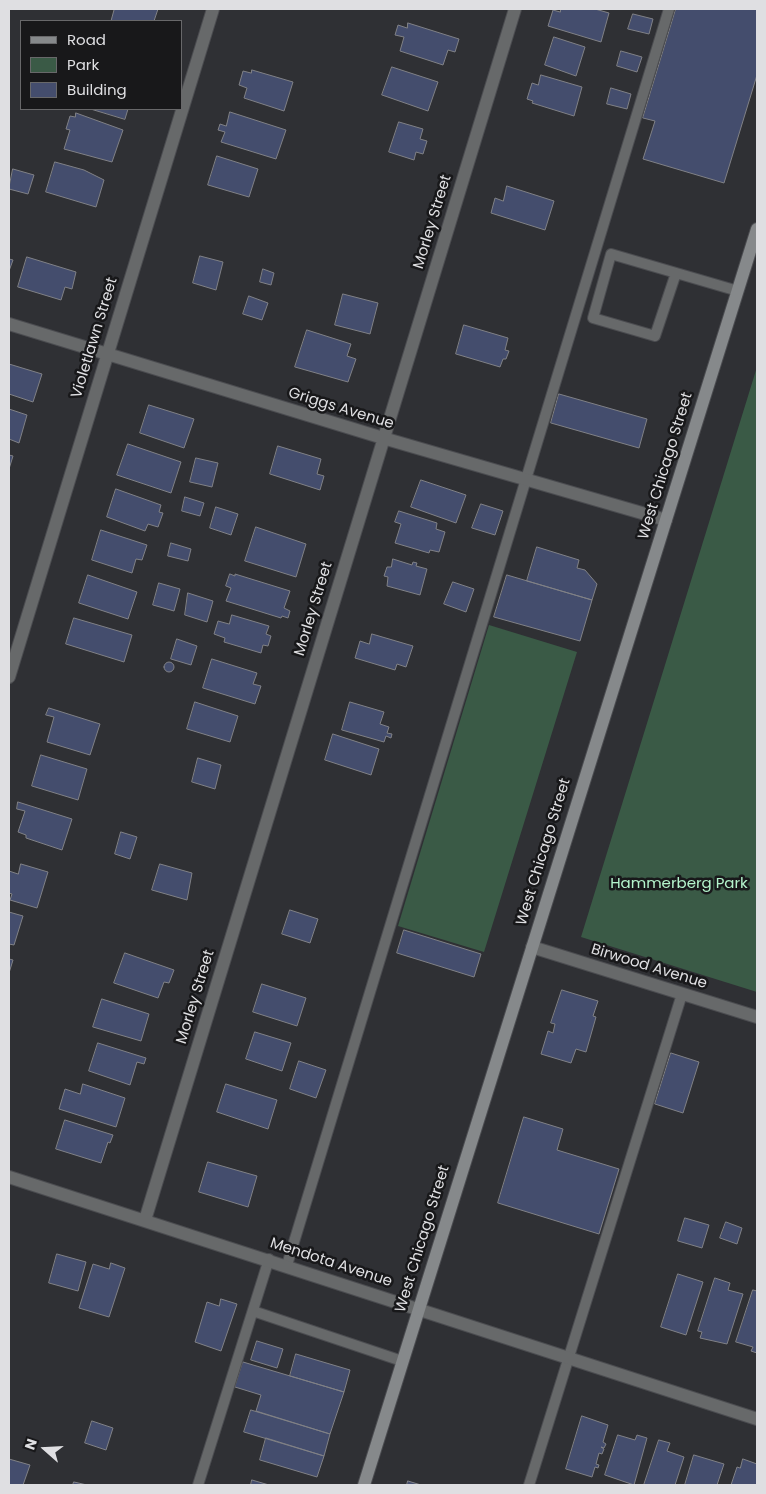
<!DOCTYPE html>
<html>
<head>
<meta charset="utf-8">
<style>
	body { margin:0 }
	#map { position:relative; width:766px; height:1494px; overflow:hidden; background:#2f3034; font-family:Poppins,sans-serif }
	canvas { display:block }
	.frame { position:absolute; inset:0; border:10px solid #dfdfe2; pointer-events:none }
	.legend { position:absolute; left:20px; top:20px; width:162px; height:90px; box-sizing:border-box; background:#18181a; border:1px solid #68686a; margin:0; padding:6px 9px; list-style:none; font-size:15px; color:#dfdfe2 }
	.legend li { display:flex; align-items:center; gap:10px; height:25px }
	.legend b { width:25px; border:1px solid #68686a }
	.north { position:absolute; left:20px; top:1424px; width:50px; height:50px; -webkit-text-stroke:4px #18181a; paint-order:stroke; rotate:289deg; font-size:14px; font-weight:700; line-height:20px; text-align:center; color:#dfdfe2 }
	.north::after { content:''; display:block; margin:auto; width:18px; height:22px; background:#dfdfe2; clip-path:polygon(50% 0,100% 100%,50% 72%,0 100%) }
</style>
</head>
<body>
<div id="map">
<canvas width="766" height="1494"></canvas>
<div class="frame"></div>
<ul class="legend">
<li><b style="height:6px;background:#86898b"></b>Road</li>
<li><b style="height:14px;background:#3a5a46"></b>Park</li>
<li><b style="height:14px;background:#444d6d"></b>Building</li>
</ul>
<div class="north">N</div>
</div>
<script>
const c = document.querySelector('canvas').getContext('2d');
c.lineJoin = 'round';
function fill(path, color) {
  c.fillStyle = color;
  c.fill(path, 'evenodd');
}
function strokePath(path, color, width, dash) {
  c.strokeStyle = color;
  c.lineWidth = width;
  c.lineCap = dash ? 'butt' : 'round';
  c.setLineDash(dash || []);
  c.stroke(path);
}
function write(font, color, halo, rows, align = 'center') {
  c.font = font + ' Poppins,sans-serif';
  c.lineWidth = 5;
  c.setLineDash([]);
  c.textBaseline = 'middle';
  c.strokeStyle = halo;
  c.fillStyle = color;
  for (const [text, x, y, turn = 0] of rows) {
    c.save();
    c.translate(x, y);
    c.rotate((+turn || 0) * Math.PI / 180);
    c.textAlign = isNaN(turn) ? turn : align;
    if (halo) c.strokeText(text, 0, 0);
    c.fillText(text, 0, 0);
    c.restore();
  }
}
fill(new Path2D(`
	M757,367V992L581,937Z
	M489,625L577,652L484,952L398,926Z`), '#3a5a46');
const building = new Path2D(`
	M112,9H158L154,21H111L114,10Z
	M561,9H595L609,13L601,42L548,26L553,10L560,12Z
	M676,9H757V75L724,183L643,159L655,121L643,118Z
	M633,14L653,19L649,34L628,29Z
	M408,23L459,39L455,52L448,50L443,65L400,51L404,37L395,35L398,25L407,28Z
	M554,37L585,47L576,76L545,65Z
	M621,51L642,57L637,72L617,66Z
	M392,67L438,82L428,111L382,95Z
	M252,70L293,82L284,111L244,98L247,88L239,85L243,71L251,73Z
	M541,75L582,87L574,116L532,103L533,101L527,99L532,83L538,85Z
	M611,88L631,94L627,109L607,104Z
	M91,109H128L125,119Z
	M230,112L286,130L276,159L221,142L225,132L218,130L220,124L226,126Z
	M76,113L123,130L112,162L64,149L70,130L66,129L70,116L75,117Z
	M399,122L423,129L420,139L427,141L423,154L416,152L414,160L389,152Z
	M217,156L258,169L249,197L208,185Z
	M55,162L84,170L104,180L96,207L46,192Z
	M13,169L34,175L28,194L9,189Z
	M507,186L554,201L545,230L491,213L495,198L503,201Z
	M200,256L223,262L216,290L193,283Z
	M27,257L76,272L72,289L65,287L61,300L18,287Z
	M9,259L13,260L9,271Z
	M263,269L274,273L271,285L260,282Z
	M343,294L378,303L370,334L335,325Z
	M249,296L268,303L262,320L243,314Z
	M464,325L508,338L505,350L509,351L506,359H503L500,367L456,354Z
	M307,330L351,344L347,356L356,359L348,382L295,367Z
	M9,364L42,374L33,402L9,394Z
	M559,394L647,419L639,448L551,423Z
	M149,405L194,419L184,448L140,433Z
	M9,409L27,415L19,443L9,439Z
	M128,444L181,462L171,493L117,475Z
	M278,446L321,459L317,474L324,476L320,490L270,474Z
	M9,455L13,456L9,469Z
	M196,458L218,463L212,487L190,482Z
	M421,480L466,495L456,523L411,507Z
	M116,489L161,505L159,512L163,513L158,527L148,524L145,531L107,517Z
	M185,497L204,503L200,516L182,511Z
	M481,504L503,511L495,535L472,528Z
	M216,507L238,514L231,535L210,528Z
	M399,511L437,523L436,529L445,532L439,552L430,550L429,553L395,543L401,524L395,522Z
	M256,527L306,544L296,577L245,561Z
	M101,530L147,545L142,560L136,559L132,573L92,560Z
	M171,543L191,549L188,561L168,556Z
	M537,547L579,560L577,568L585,570L597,584L592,600L527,581Z
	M393,559L412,565L413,562L417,563L416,566L427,569L420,595L387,586L388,577L384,576L387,567H391Z
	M230,574L235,576V574L290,591L284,608L290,611L288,618L282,616L281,618L226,601L231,588L226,586Z
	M88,575L137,592L128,619L79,603Z
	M507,575L592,600L580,641L494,617Z
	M453,582L474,589L466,612L444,604Z
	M159,583L180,589L174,611L153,605Z
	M188,593L213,601L207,622L185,615Z
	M232,615L269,626L266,634L271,636L268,646L263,645L261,653L224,642L225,638L214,634L218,621L229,624Z
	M74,618L132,635L124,662L66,644Z
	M372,634L413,646L406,667L397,664L395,670L355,658L360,641L369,644Z
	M177,639L197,646L191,665L171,659Z
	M212,659L257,673L253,684L261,686L255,704L203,688Z
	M164 667a5 5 0 1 1 10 0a5 5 0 1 1-10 0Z
	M195,702L238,716L230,742L187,729Z
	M350,702L384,712L380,724L389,727L387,733L392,734L391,738L386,736L384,742L342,730Z
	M49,708L100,724L90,755L47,742L54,717L46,715Z
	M333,734L379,749L371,775L325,760Z
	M41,755L87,769L78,800L32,786Z
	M198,758L221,765L215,789L192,782Z
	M18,802L72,819L62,850L26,838V835L18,832L25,811L17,809Z
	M121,832L137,837L130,859L115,854Z
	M21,864L48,872L37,908L10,900L12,894L9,893V871L18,874Z
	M160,864L192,873L187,900L152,890Z
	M290,910L318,919L310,943L282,934Z
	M9,912L23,916L14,945L9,944Z
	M404,930L481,954L474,977L397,953Z
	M125,953L174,970L169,983L164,982L158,998L114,983Z
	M9,959L13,960L9,973Z
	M262,984L306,998L297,1026L253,1012Z
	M562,990L598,1001L593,1016L596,1017L586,1052L576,1049L571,1063L541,1054L548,1031L553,1033L555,1024L551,1023Z
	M102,999L149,1014L141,1041L93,1027Z
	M255,1032L291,1043L282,1071L246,1059Z
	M98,1043L146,1058L144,1064L137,1062L130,1085L89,1071Z
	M671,1053L699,1062L683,1113L655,1104Z
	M299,1061L326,1070L316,1098L290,1089Z
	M83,1084L125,1098L116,1127L59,1109L65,1089L80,1094Z
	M226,1084L277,1100L268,1129L217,1112Z
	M524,1117L563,1129L557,1150L619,1169L599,1234L498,1203Z
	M65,1120L113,1135L110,1143L108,1142L101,1163L56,1149Z
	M208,1162L257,1176L248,1207L199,1192Z
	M685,1218L709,1225L702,1248L678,1241Z
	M726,1222L742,1228L737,1244L720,1238Z
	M57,1254L86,1262L78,1291L49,1283Z
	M111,1263L125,1268L109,1317L79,1308L93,1264L109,1269Z
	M678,1274L703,1282L686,1335L661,1327Z
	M715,1278L730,1283L728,1290L743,1294L727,1344L700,1338L702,1332L698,1331Z
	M753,1290L757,1291V1353L751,1351L753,1347L736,1342Z
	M221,1299L237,1304L221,1351L195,1342L207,1302L219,1306Z
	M257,1341L283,1349L277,1368L251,1360Z
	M296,1354L350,1370L344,1392L290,1376Z
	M243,1362L344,1392L330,1434L256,1411L261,1395L235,1387Z
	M251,1410L330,1434L324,1456L244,1432Z
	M582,1416L608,1425L603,1442L606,1444L604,1448L601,1447L604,1449L602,1454L599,1453L596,1464L599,1465L598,1468L595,1467L592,1477L566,1469Z
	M92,1421L113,1428L106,1450L85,1443Z
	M618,1435L635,1440L637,1435L647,1438L634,1485L605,1475Z
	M266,1438L324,1456L317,1477L260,1460Z
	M659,1440L670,1443L667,1451L684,1457L675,1485H644Z
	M694,1455L724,1464L717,1485H685Z
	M9,1459L30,1465L23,1485H9Z
	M743,1459L757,1464V1485H731L737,1467L740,1468Z
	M252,1480L269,1485H251Z
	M408,1481L421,1485H407Z
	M74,1482L87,1485H73Z`);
fill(building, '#444d6d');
strokePath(building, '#808186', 1);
const lane = new Path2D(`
	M676,273L655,336L593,318L611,254L738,291
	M287,1265L669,9
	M253,1311L402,1361
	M198,1485L269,1259
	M529,1485L682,994`);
const street = new Path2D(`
	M9,324L383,438L666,520
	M9,677L213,9
	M532,947L757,1017
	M9,1177L757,1419
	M145,1220L515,9`);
const secondary = new Path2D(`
	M364,1485L757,229`);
strokePath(lane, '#4b4c50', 12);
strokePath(street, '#4b4c50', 14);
strokePath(secondary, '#4b4c50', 14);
strokePath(lane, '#67696a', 10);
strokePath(street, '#67696a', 12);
strokePath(secondary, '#86898b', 12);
write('15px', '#dfdfe2', '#18181a', [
	["Morley Street",433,222,-73],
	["Violetlawn Street",95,338,-73],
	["Griggs Avenue",341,409,17],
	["West Chicago Street",666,466,-73],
	["Morley Street",314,609,-73],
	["West Chicago Street",544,852,-73],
	["Birwood Avenue",649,967,17],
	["Morley Street",196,997,-73],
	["West Chicago Street",423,1239,-73],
	["Mendota Avenue",331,1263,18]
]);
write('15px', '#b4f4cc', '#18181a', [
	["Hammerberg Park",679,884]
]);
</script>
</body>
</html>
